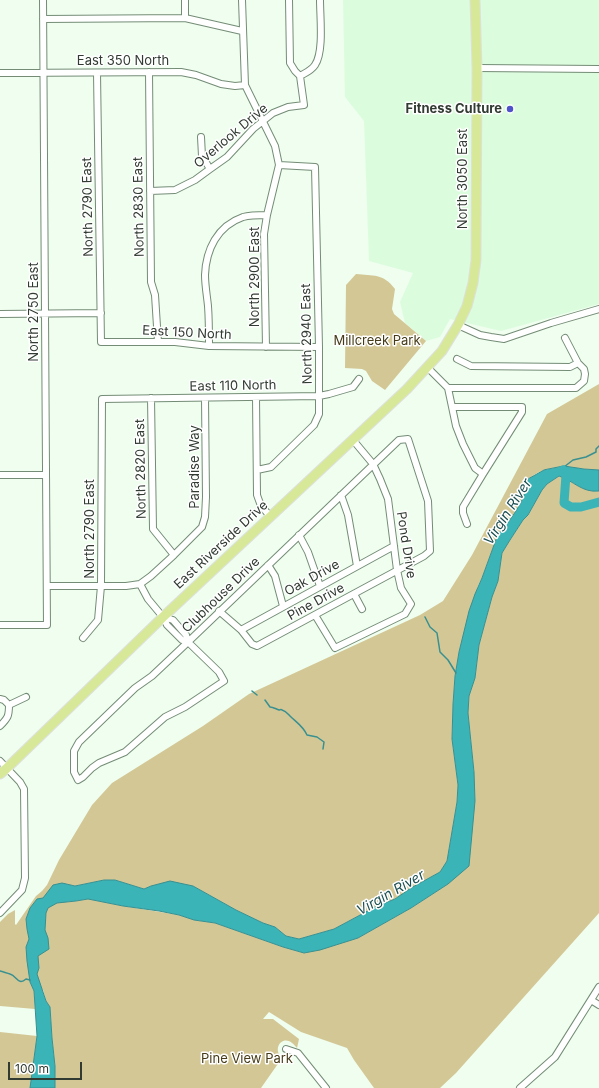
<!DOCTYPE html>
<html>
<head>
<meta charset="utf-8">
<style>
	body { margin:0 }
	#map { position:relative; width:599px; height:1088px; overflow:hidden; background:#effeef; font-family:Inter,sans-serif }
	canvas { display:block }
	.scale { position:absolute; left:8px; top:1062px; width:74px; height:18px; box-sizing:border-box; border:2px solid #313b32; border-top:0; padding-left:5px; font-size:12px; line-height:14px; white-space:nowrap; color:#313b32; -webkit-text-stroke:3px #fff; paint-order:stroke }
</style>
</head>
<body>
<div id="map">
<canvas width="599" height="1088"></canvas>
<div class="scale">100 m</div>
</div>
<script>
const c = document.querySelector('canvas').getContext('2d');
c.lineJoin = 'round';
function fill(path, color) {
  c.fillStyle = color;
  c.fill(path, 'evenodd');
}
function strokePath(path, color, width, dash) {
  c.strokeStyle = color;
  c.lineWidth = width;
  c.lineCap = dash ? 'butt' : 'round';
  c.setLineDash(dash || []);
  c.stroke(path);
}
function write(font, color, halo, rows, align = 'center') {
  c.font = font + ' Inter,sans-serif';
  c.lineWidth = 3;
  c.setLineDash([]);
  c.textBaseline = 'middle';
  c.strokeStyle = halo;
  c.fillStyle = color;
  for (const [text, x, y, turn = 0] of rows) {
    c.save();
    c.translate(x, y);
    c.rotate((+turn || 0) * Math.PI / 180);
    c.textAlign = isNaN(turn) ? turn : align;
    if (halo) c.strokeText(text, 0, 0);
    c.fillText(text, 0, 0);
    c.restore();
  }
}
fill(new Path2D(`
	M343,0H599V304L501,331L450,319L440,337L426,341L405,323L400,302L413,273L369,261L364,121L345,97Z`), '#dcfcde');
fill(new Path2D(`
	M356,274C373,276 383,273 395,289L392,309L394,314L426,341L385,390L372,381L366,371L362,369L345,368L346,285Z
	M599,384V470C580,470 564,464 545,470C539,471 533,476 528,479L524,495L515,512L503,528L498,534L482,578L478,586L459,652L455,676L453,704L452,739L458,785L457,802L447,861L440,872L411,888L395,899L377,906L334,929L299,939L286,936L275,927L263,923L236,910L193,886H151L144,889L115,880H104L75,886L65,884L66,902L76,901L88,899L123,906L179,915L194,920L215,923L283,947L304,953L358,938L411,908L448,884L474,772L468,713L469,696L475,678L479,645L492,597L498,581L502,553L510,540L523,520L528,515L542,490L547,484L559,476C572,481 584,493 599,491V913L456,1073L440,1088H374L354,1060L347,1048L301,1032L269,1012L263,1019H273L299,1039L297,1048C295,1046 294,1044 292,1043C282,1035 272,1049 282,1058L261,1088H55V1066L52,1038L50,1007L46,1001L43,990L30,982L34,991L35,1009L0,1006V922L8,914L15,910V924L16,925L36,896L42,891L47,885L59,860L92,805L112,783L203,726L249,694L420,615L443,601L472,555L547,414Z
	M0,1032L37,1036L30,1088H0Z`), '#d4c796');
const water = new Path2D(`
	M564,466L584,469L599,470V491C582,493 574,481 559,476L547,484L542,490L528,515L523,520L510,540L502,553L498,581L492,597L479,645L475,678L469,696L468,713L474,772L475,801L469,866L448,884L411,908L358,938L320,950L304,953L283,947L215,923L194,920L179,915L159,911L123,906L88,899L76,901L57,903L48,908L46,913L45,930L48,938L49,949L38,956L39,968L37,974L46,1001L50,1007L52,1038L55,1066V1088H30L37,1036L34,991L30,982L27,961L26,947L29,939L27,929L26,919L30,908L37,899L43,898L53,885L62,883L75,886L104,880H115L144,889L151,886L170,881L193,886L236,910L263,923L275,927L286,936L299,939L334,929L377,906L395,899L411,888L440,872L447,861L457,802L458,785L452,739L453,704L455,676L459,652L469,611L475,594L482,578L498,534C507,525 520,507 524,495C526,490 527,484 528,479L544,470Z`);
fill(water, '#3bb4b8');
strokePath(water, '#389090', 1);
strokePath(new Path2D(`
	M564,467L573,460L586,457L596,452V449L599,446
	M425,617L430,627L437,633L440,652L448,660L456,673
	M252,691L257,695
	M265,700L270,707C273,707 276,709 279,710C280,710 281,709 282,710C286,711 288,714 290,716C296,722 303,726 307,735L317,737L324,742L323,749
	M0,971C3,972 7,973 10,974C17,976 18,986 26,979L30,980`), '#389090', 1.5);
strokePath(new Path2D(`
	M561,471L563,470L566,475L564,503L571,507H581L599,502`), '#3bb4b8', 9);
const street = new Path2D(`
	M185,0V18
	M242,0L245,85L275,146L279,165L267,215L264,234L266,347
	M43,19L185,18L242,31
	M477,68L599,69
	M149,72L151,282L155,295L158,342
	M0,73L181,72L196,75L221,84L235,86L245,85
	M97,73L101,342H175L209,346L319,347
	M300,76C305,73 311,71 315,65C324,52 320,17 320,0
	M201,137L202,156L210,169
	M150,191L175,190L195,180L210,169L227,157L253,129L273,113L288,107L304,105L300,76L295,71L290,63L289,0
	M0,314L101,313
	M458,325L480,335L491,337L504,339L551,323L599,309
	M209,346C209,333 209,319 208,306C207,296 205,285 205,275C206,250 217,226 243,217C250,215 259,215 267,215
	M457,359L471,366L570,367L578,363
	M427,367L448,388L456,426L463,444L475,468L483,474
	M448,388H576L584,381L585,374L584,369L578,363L565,338
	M256,397L257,495L261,506L271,517
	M151,398L153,529L174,555
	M453,407H522V412L483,474L463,507V513L467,524
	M257,470L271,467L314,425L319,414V347L315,167L279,165
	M0,475H46
	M341,495L348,515L357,566
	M299,535L308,552L320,586
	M268,565L275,576L283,606
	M140,584L148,599L163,617L167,625L182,640L188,642L219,672L224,681L185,707L165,717L125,752L99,763L92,768L83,777L78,780L74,772V751L79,742L135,688L152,676L188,642L399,440L408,439L428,501L430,551L424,556L257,646L252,644L241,630L219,611
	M47,586H126L140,584L151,576L174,555L202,527L205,517L206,497L205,398
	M354,594L362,609
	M315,615L335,648L405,614L411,604L401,588L397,570L388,499L380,479L373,464L353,440
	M163,617L173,620L186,635L188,642
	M0,625H47L43,0
	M241,630L394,546
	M83,638L98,620L101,586L102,399L319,396L329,394L353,387L359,379
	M0,699L4,700L9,705C9,716 8,718 0,726
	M9,705L26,697
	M0,761L20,782L24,789L25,878L22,890L0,913
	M591,1000L599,1005
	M286,1049L298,1053L326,1088
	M520,1088L555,1057L599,987`);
const primary = new Path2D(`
	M0,774L7,768L163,617L407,389L442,351L458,325L467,306L473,283L476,260L477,68L475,0`);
strokePath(street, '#748c76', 8);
strokePath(primary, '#dee0de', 11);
strokePath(street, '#fff', 6);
strokePath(primary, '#d7e998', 9);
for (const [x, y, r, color] of [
	[510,109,4,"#4f51c8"]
]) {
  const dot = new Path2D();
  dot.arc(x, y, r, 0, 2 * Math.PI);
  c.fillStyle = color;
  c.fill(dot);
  strokePath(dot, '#fff', 1.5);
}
write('13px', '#313b32', '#fff', [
	["East 350 North",123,61],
	["Overlook Drive",231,136,-40],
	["North 3050 East",463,179,-90],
	["North 2790 East",88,207,-91],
	["North 2830 East",139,207,-91],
	["North 2900 East",255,277,-90],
	["North 2750 East",34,312,-90],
	["East 150 North",187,333,3],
	["North 2940 East",307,334,-91],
	["East 110 North",233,386,-1],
	["Paradise Way",195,467,-90],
	["North 2820 East",141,469,-91],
	["North 2790 East",90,529,-90],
	["East Riverside Drive",221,545,-43],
	["Pond Drive",406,545,81],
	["Oak Drive",312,578,-29],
	["Clubhouse Drive",221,595,-44],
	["Pine Drive",316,602,-29]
]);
write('bold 13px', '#313b32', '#fff', [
	["Fitness Culture",502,109]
], 'right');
write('13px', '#453b18', '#fff', [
	["Millcreek Park",377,341],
	["Pine View Park",247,1059]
]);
write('italic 14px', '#1c4f51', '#fff', [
	["Virgin River",508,512,-57],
	["Virgin River",391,893,-30]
]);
</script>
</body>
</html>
